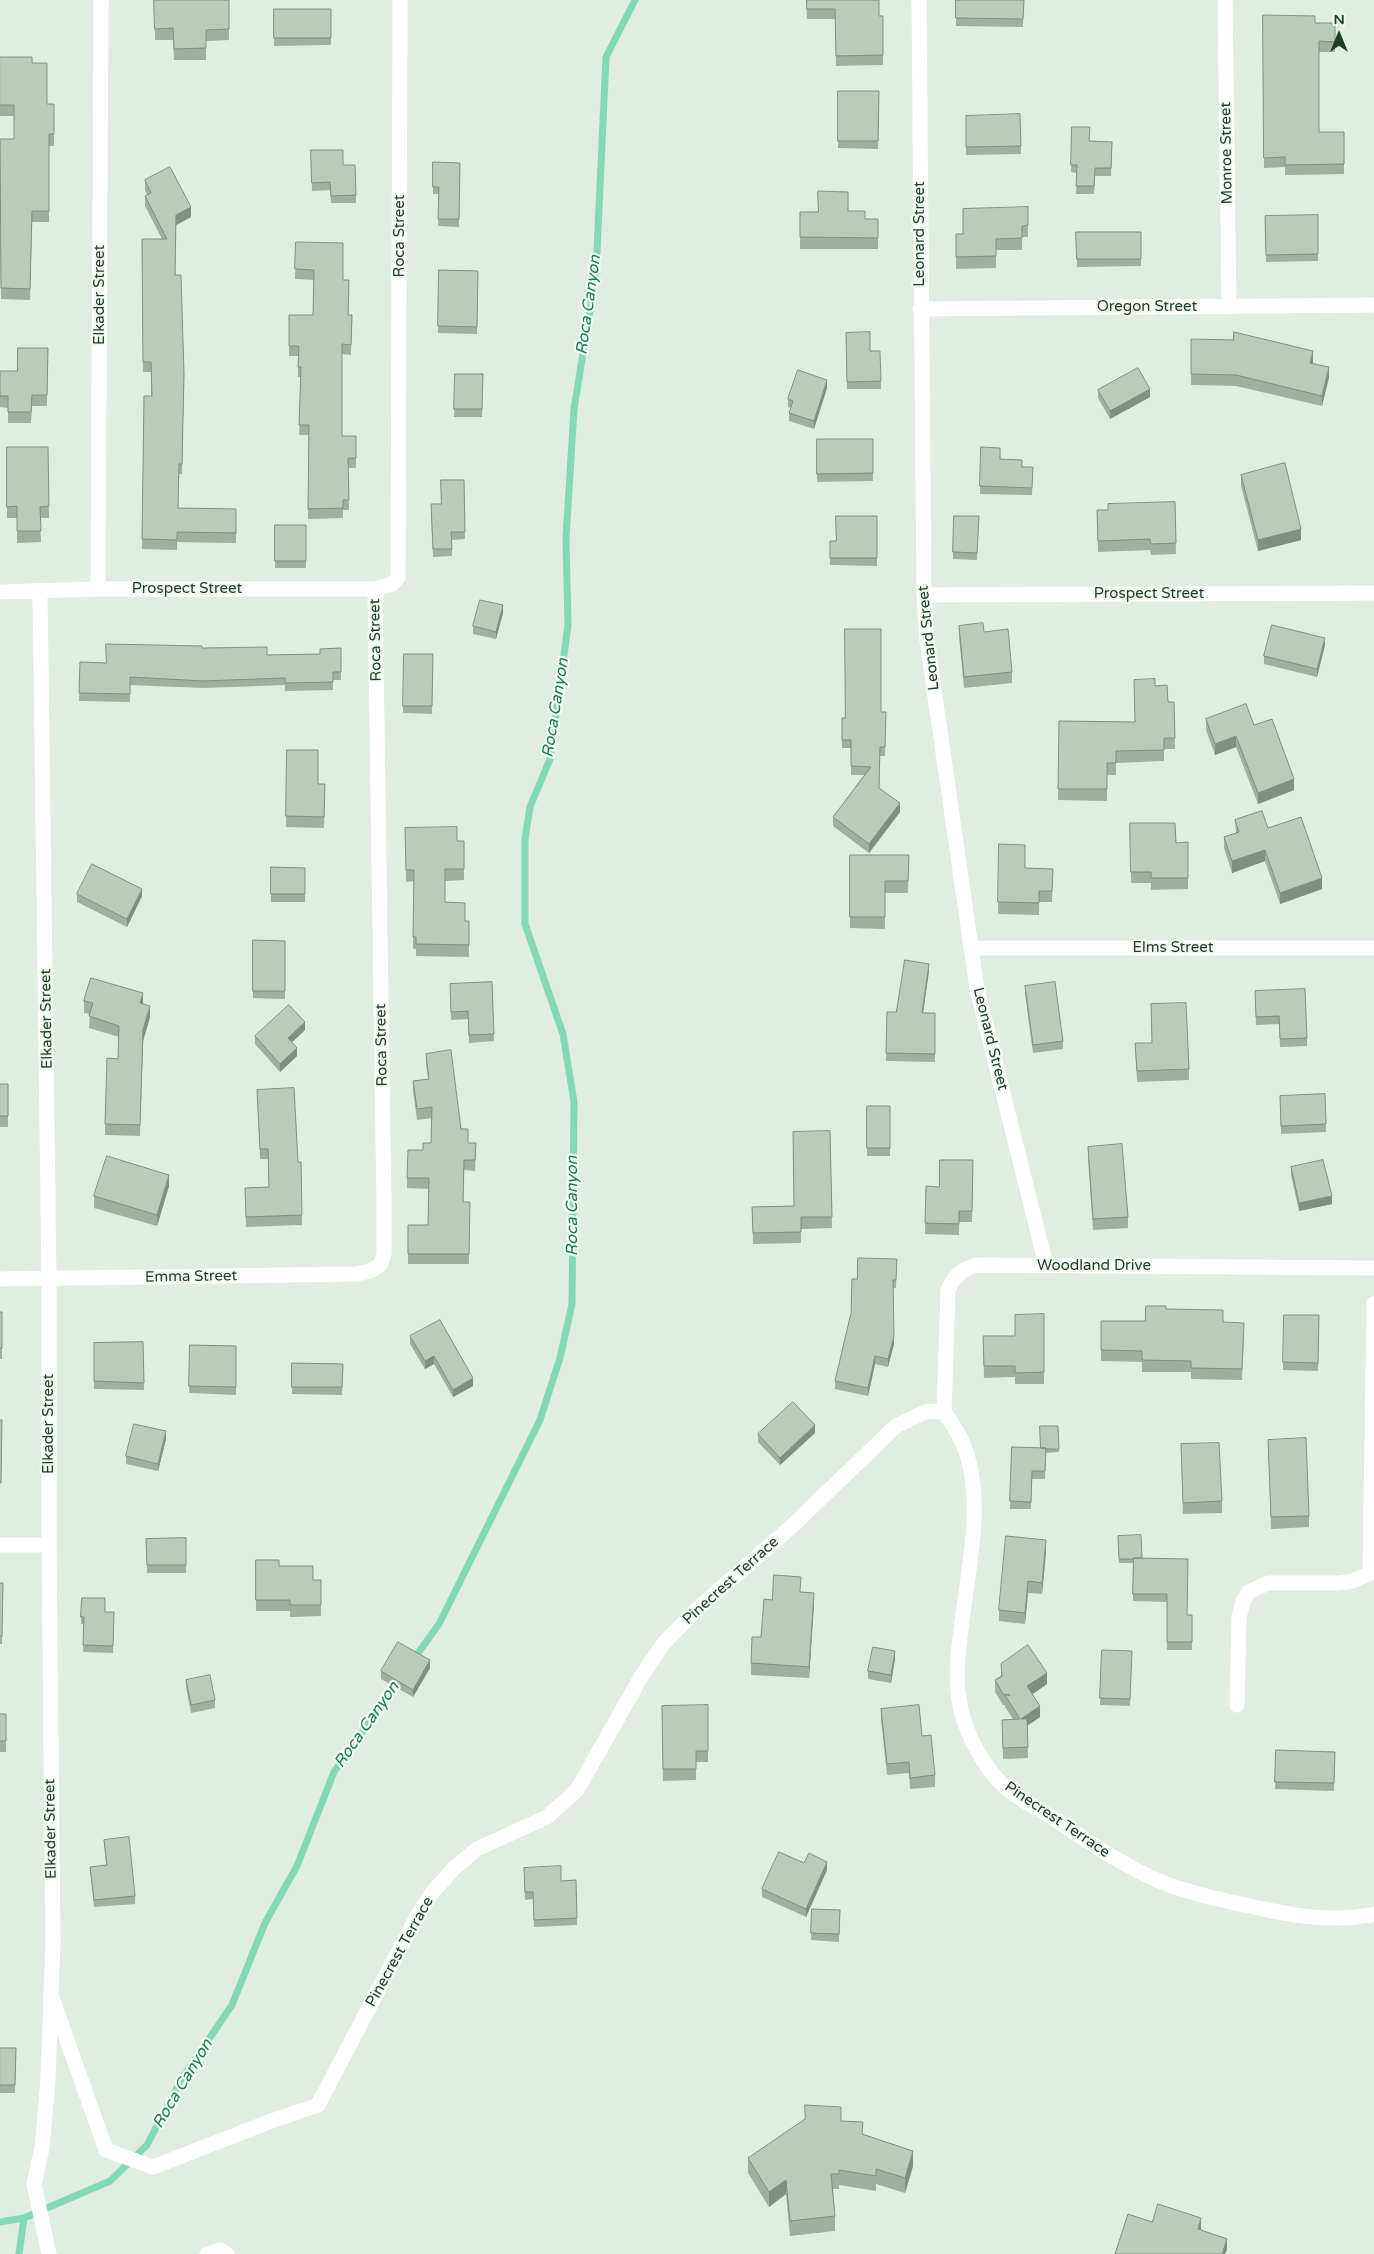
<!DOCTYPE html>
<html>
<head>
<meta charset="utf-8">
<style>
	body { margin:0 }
	#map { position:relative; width:1374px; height:2254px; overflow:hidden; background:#e1ede1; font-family:"Varela Round",sans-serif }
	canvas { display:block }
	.north { position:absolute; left:1314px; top:10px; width:50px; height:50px; -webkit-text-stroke:4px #f2f9f2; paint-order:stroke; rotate:0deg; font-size:14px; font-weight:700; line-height:20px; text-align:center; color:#1f4026 }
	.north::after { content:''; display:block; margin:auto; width:18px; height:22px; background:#1f4026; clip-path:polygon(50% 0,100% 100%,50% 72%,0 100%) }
</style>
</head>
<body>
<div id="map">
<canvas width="1374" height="2254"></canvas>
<div class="north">N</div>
</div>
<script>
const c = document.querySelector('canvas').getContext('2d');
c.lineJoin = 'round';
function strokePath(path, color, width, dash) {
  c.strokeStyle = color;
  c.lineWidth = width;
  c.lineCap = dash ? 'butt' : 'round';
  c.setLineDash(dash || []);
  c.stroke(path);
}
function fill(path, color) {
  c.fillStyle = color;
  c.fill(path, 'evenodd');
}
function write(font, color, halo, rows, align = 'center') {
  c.font = font + ' "Varela Round",sans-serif';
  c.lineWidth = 4.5;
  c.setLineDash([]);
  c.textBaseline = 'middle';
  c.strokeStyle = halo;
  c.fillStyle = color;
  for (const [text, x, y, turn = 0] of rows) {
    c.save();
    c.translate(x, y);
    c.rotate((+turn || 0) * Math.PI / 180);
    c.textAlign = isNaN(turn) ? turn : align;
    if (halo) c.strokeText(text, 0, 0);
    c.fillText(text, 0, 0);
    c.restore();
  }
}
strokePath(new Path2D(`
	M413,1660L439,1624L540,1420L560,1358L572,1304L574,1102L563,1034L525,924V839L530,807L550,759L568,625L566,537L574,409L596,273L606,57L635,0
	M0,2222L24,2218
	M19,2254L24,2218L110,2181L147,2145L181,2080L232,2005L265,1923L297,1866L334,1772L400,1679`), '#83d8b8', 7);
strokePath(new Path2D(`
	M919,0L924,595L927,641L977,989L1046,1265
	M1225,0L1229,307
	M920,309L1374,305
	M98,589L101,0
	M40,591L49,1279V1545L53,1942L48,2080L42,2148L34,2184L49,2254
	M0,592L98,589H375L392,584L398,578L400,0
	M924,595L1374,593
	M971,948H1374
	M0,1279L357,1274L370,1271L380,1265L384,1254V1206L375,589
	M944,1412L948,1290C954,1276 961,1270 976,1265L1374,1268
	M0,1545H49
	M1370,1573L1374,1304
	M1237,1705L1239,1618L1243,1601L1249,1592L1268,1583H1337L1353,1581L1370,1573
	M51,1995L106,2150L153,2167L274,2120L318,2105L416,1918L431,1894L454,1868L477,1849L547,1817L577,1790L641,1677L664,1643L695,1611L791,1527L896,1426L927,1411L944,1412C954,1426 964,1441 968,1458C983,1509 967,1576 961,1629C958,1652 955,1677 959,1700C964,1729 978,1756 997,1779C1012,1796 1037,1808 1056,1820C1086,1840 1115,1860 1148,1876C1177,1890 1209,1897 1240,1904C1285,1914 1328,1924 1374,1914
	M207,2254L220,2250L227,2254`), '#fff', 15);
fill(new Path2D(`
	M154,0H229V40L206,41V60H174L173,40H155Z
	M806,0L879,16H883V65L836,66L835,19H807Z
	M956,0H1024L1023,27L956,26Z
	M274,9H331V45L274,46Z
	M1263,15L1315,23H1335V52H1319V132H1344V174L1285,175V167L1264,168Z
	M0,57L32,63L47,104H54V146H49V222H32L30,300L1,299L0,139H14V116H0Z
	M838,91H879L878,149L838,148Z
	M966,116L1021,146V154L966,155Z
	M1072,127L1090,141L1112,142L1111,176H1095L1094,194H1076L1077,173L1071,172Z
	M311,150L343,165H355L356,203H331L330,190L312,191Z
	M433,162L460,163L459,227L438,226L439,194H433Z
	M145,180L191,217L176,225L175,275L184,374L182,474H179L178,508L236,509V543L177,542V550L142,549L144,396H151V372H143L142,239H162L145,206V196L147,195L145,190Z
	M1028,207V237H1022V250H996V268L956,269V234H963Z
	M848,211L865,219H878V249H800V212Z
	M1318,215V261L1266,262L1265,216Z
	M1076,232H1141V266L1077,267Z
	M296,242L343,280L348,315H352L351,355L342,354V436L356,446V468H348L349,510H343V518L308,519L309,435H299L301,377H298V356H289V315H313L314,280L295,279Z
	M439,270L478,271L477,334L438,333Z
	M846,333L870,351L881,381V389H847Z
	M48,348L47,406H32L31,423H8V408L0,407V371H17Z
	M1313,361V363L1329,377L1322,406L1236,386L1191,385V374Z
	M455,374H483L482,417H454Z
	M827,388L814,429L789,421V413L791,408L788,407V399Z
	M1098,390L1150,397L1110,419L1098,398Z
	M817,439H873V481L817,482Z
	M7,447H48L49,518H40L41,542L17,543V518H7Z
	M981,447L1000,459L1022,467H1033L1032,495L980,494Z
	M1241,475L1301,540L1258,551L1241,486Z
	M464,480L465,539L452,540V556L433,557L431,512L441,504Z
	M1175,502L1176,554L1151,555L1150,550L1098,552L1097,510H1108Z
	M877,516V566L830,565V541H836Z
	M954,516H979L977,560L953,559Z
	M275,525H306V568H275Z
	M503,613L496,639L473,634V626Z
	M959,626L984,632L1012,672V683L964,688L959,637Z
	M1325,645L1317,677L1264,664V656Z
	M202,648L267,655L320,654L341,648V680H333V690L285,691V685L203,688L130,685V702L79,701L80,662L106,663Z
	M433,654L432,714L403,713V706Z
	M1155,686L1168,702H1174L1175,749H1164V761L1116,763V775H1107V801L1058,800L1059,721L1135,722Z
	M881,712H886L885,756H880L879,788L900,812L869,853L833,826V817L864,775H851V748H842V718Z
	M1206,719L1254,725L1294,790L1258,804L1236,747L1215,755L1206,730Z
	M287,750L318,784H325L324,828L286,827Z
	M1235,820L1268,828L1322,889L1280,904L1265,861L1232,873L1224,848V837L1236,833Z
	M1130,823L1176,843L1188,842V889L1151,890V883H1131Z
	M405,828L457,841H464V880L445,881V902L465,921H469V957L416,956V949H413L414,881L406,882Z
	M850,855H909L908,893H885V929L850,928Z
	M271,867L305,868V902H271Z
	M1025,868L1053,869L1052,902H1039V915L998,914V902Z
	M77,894L142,896L127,927L77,902Z
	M253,940L285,941V999L253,998Z
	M929,971L923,1013H935V1062L886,1061L887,1012H896Z
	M492,982L494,1041L469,1043L468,1019L451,1020L450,984Z
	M1025,986L1063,1041V1049L1033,1053L1025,994Z
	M1255,991L1307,1038V1046L1280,1047L1279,1024L1256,1025Z
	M84,1001L143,1004L150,1017L143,1041L140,1136L105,1135V1124L118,1059L119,1037L89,1028L90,1014L84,1013Z
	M1151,1004L1189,1069V1080L1137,1082L1135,1043H1152Z
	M305,1030L292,1042L297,1056L280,1072L255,1044V1036Z
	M426,1054L468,1143H476L475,1171L464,1170L463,1202H470L469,1264H408V1225H428L429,1189L407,1188V1178L423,1150L431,1143L432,1118L417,1120L413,1091V1081L428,1079L426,1064Z
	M0,1084H8V1127H0Z
	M257,1090L298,1162H301L302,1225L246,1227L245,1188L269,1187L268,1159H260Z
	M1325,1094L1326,1132L1281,1134L1280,1096Z
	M867,1106H890V1156H867Z
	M830,1131L832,1228L801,1229V1243L753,1244L752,1207L794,1206Z
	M1088,1147L1128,1217V1228L1093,1230L1088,1158Z
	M973,1160L972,1222H959V1235L925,1234L926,1186L939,1187Z
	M1291,1167L1332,1204L1299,1211L1291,1175Z
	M169,1186L157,1226L94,1208V1196Z
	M897,1259L896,1288H893L894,1344L888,1367L875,1364L868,1396L835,1389V1381L851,1313L857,1279Z
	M1166,1309L1223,1322L1244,1334L1242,1380L1191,1379V1372H1142V1362L1101,1361V1321H1145Z
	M0,1312H2V1359H0Z
	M1044,1314V1384H1015V1377L984,1378L983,1336H1015Z
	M1319,1315L1318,1371L1283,1370V1362Z
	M410,1336L473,1386L453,1397L434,1364L425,1369L410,1344Z
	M143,1342L144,1390L94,1389V1343Z
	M190,1345L236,1346V1395L189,1393Z
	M292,1363L343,1364L342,1395L292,1394Z
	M1058,1426L1059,1452L1046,1453L1045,1479H1032L1031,1509H1010L1012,1447L1040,1448Z
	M815,1433L780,1465L758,1442V1434Z
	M166,1439L158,1471L126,1464V1456Z
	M1268,1440L1309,1516V1527L1271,1529Z
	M1181,1444L1222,1501V1513L1183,1514Z
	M1118,1536L1142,1558L1187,1615H1192V1650H1167V1602L1133,1601V1563H1119Z
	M186,1538V1573H147L146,1539Z
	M1046,1552L1042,1594L1028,1593L1025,1624L999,1621V1610Z
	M256,1560L279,1566L313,1580H321V1616L290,1617V1611H256Z
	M0,1583H3L2,1644H0Z
	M801,1592L814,1604L809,1678L751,1675V1663L761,1637L772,1600Z
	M82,1598L105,1612H114L113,1653L83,1652L84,1624H81Z
	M1102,1650L1132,1651L1130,1706L1100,1705Z
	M895,1659L891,1683L868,1679V1671Z
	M1001,1664L1047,1684L1032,1694L1040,1717L1027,1726L1028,1758L1003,1759L1002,1720L1013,1719L1005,1707V1705H1003L995,1692V1680L1001,1676Z
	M430,1668L413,1697L381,1679V1671Z
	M186,1680L215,1700V1708L191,1713L186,1687Z
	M662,1706L708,1751V1762H696V1780L663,1781Z
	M881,1709L922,1736L935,1775V1787L910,1789L909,1773L887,1775L881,1720Z
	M0,1714H6V1752H0Z
	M1276,1750L1335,1752L1334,1791L1275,1789Z
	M104,1840L135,1896V1904L94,1907L90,1867L106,1865Z
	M804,1863L827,1870L806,1917L762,1897V1889Z
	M524,1876L577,1918V1925L534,1927L533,1899L525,1900Z
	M812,1909L840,1910L839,1942L811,1940Z
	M0,2048H16L15,2093H0Z
	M841,2121L913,2166L905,2193L876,2184V2191L839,2185V2189H833L835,2216V2231L790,2236L786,2194L769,2207L748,2173V2158Z`), '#9fafa0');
fill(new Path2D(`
	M191,207V217L176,225V215Z
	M1313,351V361L1310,373V363Z
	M1329,367V377L1322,406V396Z
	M827,380V388L814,429V421Z
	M1150,389V397L1110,419V411Z
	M1301,529V540L1258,551V540Z
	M503,605V613L496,639V632Z
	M1325,638V645L1317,677V669Z
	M1236,736V747L1215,755V744Z
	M1294,779V790L1258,804V793Z
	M900,803V812L869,853V844Z
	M1265,850V861L1232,873V861Z
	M1322,878V889L1280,904V893Z
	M142,889V896L127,927V919Z
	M929,964V971L922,1020V1013Z
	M143,993V1004L140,1003Z
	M150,1006V1017L143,1041L140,1136L143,1030Z
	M305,1022V1030L288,1046V1038Z
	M297,1048V1056L280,1072V1064Z
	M169,1175V1186L157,1226V1215Z
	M1332,1196V1204L1299,1211V1203Z
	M894,1336V1344L888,1367V1359Z
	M434,1356V1364L425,1369V1361Z
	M875,1356V1364L868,1396V1388Z
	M473,1378V1386L453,1397V1390Z
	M815,1425V1433L780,1465V1458Z
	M166,1431V1439L158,1471V1464Z
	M1046,1540V1552L1042,1594V1583Z
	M1028,1581V1593L1025,1624V1613Z
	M814,1593V1604L809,1678V1667Z
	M895,1651V1659L891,1683V1675Z
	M430,1660V1668L413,1697V1690Z
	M1047,1673V1684L1027,1698V1686Z
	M1040,1706V1717L1021,1730V1719Z
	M827,1862V1870L806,1917V1909Z
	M913,2151V2166L905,2193V2178Z
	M786,2180V2194L769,2207V2192Z
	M1201,2218V2229L1198,2240V2229Z
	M1227,2239V2250L1225,2254H1222Z`), '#828e82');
const building = new Path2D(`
	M154,0H229V29L206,30V48L174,49L173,28L155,29Z
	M807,0H879V16H883V55L836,56L835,9H807Z
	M956,0H1024L1023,19L956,18Z
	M274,9H331V38H274Z
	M1263,15L1315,16V23H1335V42L1319,41V132H1344V164L1285,165V157L1264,158Z
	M0,57H32V63H47V104H54V134H49V211H32L30,289L1,288L0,139H14V105H0Z
	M838,91H879L878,141H838Z
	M1020,114L1021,146L966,147V116Z
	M1072,127H1090L1089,141L1112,142L1111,168H1095L1094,186H1076L1077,165H1071Z
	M311,150H343V165H355L356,195L331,196L330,182L312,183Z
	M433,162L460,163L459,219H438L439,187H433Z
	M170,167L191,207L176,215L175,275H181L184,374L182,464H179L178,508L236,509V533L177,532V540L142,539L144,396H152L151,362H143L142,239H167L145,196L151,193L145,180Z
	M818,191L848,192V211H865V219H878V238L800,237V212H818Z
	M1028,207V225L1022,226V238L996,239V256L956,257V234H963V209Z
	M1318,215V254L1266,255L1265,216Z
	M1076,232H1141V259H1077Z
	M296,242L343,243V280H349L348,315H352L351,345L342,344V436H356V458H348L349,500H343V508L308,509L309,425H299L301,367H298L299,346H289V315H313L314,270L295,269Z
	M439,270L478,271L477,327L438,326Z
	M870,332V351H880L881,381L847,382L846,333Z
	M1234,332L1313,351L1310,363L1329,367L1322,396L1236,375L1191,374V339L1233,340Z
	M18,348H48L47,395H32L31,412H8V396H0V371H17Z
	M1138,368L1150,389L1110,411L1098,390Z
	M798,370L827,380L814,421L789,413L793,401L788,399Z
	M455,374H483L482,409H454Z
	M817,439H873V473L817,474Z
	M7,447H48L49,506L40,507L41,531H17V506L7,507Z
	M981,447L1000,448V459L1022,460V467H1033L1032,488L980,486Z
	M1285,463L1301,529L1258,540L1241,475Z
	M441,480H464L465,532H451L452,549H433L431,504H441Z
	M1175,502L1176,543L1151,544L1150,539L1098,541L1097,510H1108V504Z
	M836,516H877V558H830V541H836Z
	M954,516H979L977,553L953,552Z
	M275,525H306V561H275Z
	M480,600L503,605L496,632L473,626Z
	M983,623L984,632L1008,629L1012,672L964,677L959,626Z
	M1272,625L1325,638L1317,669L1264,656Z
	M845,629H881V712H886L885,747H880L879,788L900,803L869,844L833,817L871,767L851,766V740H842V718H845Z
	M106,644L202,646V648L267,647V655L320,654V649L341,648V672H333V682L285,683V678L203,681L130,677V694L79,693L80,662L106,663Z
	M404,654H433L432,706H403Z
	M1155,679V686L1167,685L1168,702H1174L1175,738H1164V750L1116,751V763H1107V789H1058L1059,721L1135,722L1134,680Z
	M1246,704L1254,725L1272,719L1294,779L1258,793L1236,736L1215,744L1206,719Z
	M287,750H318V784H325L324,817L286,816Z
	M1262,811L1268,828L1301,817L1322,878L1280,893L1265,850L1232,861L1224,837L1239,832L1235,820Z
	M1130,823H1175L1176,843L1188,842V878H1151V872H1131Z
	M457,827V841H464V869H445V902L465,903V921H469V945L416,944V937H413L414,870H406L405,828Z
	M999,844L1025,845V868L1053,869L1052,891H1039V903L998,902Z
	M850,855H909L908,881H885V917H850Z
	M92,864L142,889L127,919L77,894Z
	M271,867L305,868V894H271Z
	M253,940L285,941V991H253Z
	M905,960L929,964L922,1013H935V1054L886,1053L887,1012H896Z
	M91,978L143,993L140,1003L150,1006L143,1030L140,1125L105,1124L107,1058L118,1059L119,1026L89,1016L93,1003L84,1001Z
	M492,982L494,1034L469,1035L468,1011L451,1012L450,984Z
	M1055,982L1063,1041L1033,1045L1025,986Z
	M1305,989L1307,1038L1280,1039L1279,1016L1256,1017L1255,991Z
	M1186,1003L1189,1069L1137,1071L1135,1043H1152L1151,1004Z
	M289,1005L305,1022L288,1038L297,1048L280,1064L255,1036Z
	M451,1050L461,1129H468V1143H476L475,1160H464L463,1202H470L469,1254H408V1225H428L429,1178H407L408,1150H423V1143H431L432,1107L417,1109L413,1081L429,1079L426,1054Z
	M0,1084H8V1116H0Z
	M294,1088L298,1162H301L302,1215L246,1217L245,1188L269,1187L268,1149H260L257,1090Z
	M1325,1094L1326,1124L1281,1126L1280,1096Z
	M867,1106H890V1148H867Z
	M830,1131L832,1217H801V1232L753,1233L752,1207L794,1206L793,1132Z
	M1122,1144L1128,1217L1093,1219L1088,1147Z
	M107,1156L169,1175L157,1215L94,1196Z
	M940,1160H973L972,1211H959V1224L925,1223L926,1186L939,1187Z
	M1323,1160L1332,1196L1299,1203L1291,1167Z
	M858,1258L897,1259L896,1280H893L894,1336L888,1359L875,1356L868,1388L835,1381L851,1313L852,1279H857Z
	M1146,1306H1166V1309L1223,1310V1322L1244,1323L1242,1369L1191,1368V1361L1142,1360V1351L1101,1350V1321H1145Z
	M0,1312H2V1348H0Z
	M1044,1314V1372L1015,1373V1366H984L983,1336H1015V1315Z
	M1284,1315H1319L1318,1363L1283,1362Z
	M440,1320L473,1378L453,1390L434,1356L425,1361L410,1336Z
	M143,1342L144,1383L94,1381V1343Z
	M190,1345L236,1346V1387L189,1386Z
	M292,1363L343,1364L342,1387H292Z
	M793,1402L815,1425L780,1458L758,1434Z
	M0,1420H2L1,1483H0Z
	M134,1424L166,1431L158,1464L126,1456Z
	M1040,1426H1058L1059,1449H1045L1046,1448H1041Z
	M1306,1438L1309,1516L1271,1517L1268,1440Z
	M1219,1443L1222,1501L1183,1503L1181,1444Z
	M1012,1447L1046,1448L1045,1471H1032L1031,1502L1010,1501Z
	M1141,1535L1142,1558H1134V1559H1119L1118,1536Z
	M1006,1536L1046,1540L1042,1583L1028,1581L1025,1613L999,1610Z
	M186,1538V1565H147L146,1539Z
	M1134,1558L1188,1559L1187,1615H1192V1642H1167V1594H1133Z
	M256,1560H279V1566H313V1580H321V1605H290V1600H256Z
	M774,1575L801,1577L800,1592L814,1593L809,1667L751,1663L752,1637H761L764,1599L772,1600Z
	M0,1583H3L2,1636H0Z
	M82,1598H105V1612H114L113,1646L83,1645L84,1617H81Z
	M398,1642L430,1660L413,1690L381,1671Z
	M1028,1645L1047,1673L1027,1686L1040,1706L1021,1719H1027L1028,1747L1003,1748L1002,1720L1020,1719L1005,1695H1010L1003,1694L995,1680L1002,1676L1001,1664Z
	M873,1647L895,1651L891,1675L868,1671Z
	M1102,1650L1132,1651L1130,1699L1100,1698Z
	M210,1675L215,1700L191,1705L186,1680Z
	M708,1705V1751H696V1769H663L662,1706Z
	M919,1705L922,1736L931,1735L935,1775L910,1778L909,1762L887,1764L881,1709Z
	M0,1714H6V1741H0Z
	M1276,1750L1335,1752L1334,1783L1275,1782Z
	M129,1837L135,1896L94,1900L90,1867L107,1865L104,1840Z
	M779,1852L804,1863L809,1853L827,1862L806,1909L762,1889Z
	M561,1866V1881L576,1880L577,1918L534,1920L533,1892H525L524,1868Z
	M812,1909L840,1910L839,1934L811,1933Z
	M0,2048H16L15,2085H0Z
	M805,2105L841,2107V2121L863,2122L862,2134L913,2151L905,2178L876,2169V2176L839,2170V2174H831L835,2216L790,2221L786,2180L769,2192L748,2158L805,2119Z
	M1158,2204L1201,2218L1198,2229L1227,2239L1222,2254H1115L1128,2214L1152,2222Z`);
fill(building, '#b9cbba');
strokePath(building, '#828e82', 1);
write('15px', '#1f4026', '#f2f9f2', [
	["Monroe Street",1227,153,-91],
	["Leonard Street",920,234,-90],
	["Roca Street",400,236,-90],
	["Elkader Street",100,295,-90],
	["Oregon Street",1147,307],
	["Prospect Street",187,589],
	["Prospect Street",1149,594],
	["Leonard Street",929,638,-96],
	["Roca Street",376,640,-91],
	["Elms Street",1173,948],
	["Elkader Street",47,1019,-91],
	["Leonard Street",990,1039,76],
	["Roca Street",382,1045,-91],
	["Woodland Drive",1094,1266],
	["Emma Street",191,1277,-1],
	["Elkader Street",49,1424,-90],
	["Pinecrest Terrace",731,1581,-42],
	["Pinecrest Terrace",1057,1820,34],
	["Elkader Street",51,1829,-91],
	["Pinecrest Terrace",400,1952,-61]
]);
write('italic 16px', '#137d56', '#f2f9f2', [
	["Roca Canyon",589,305,-82],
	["Roca Canyon",556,708,-81],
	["Roca Canyon",573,1206,-90],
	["Roca Canyon",367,1725,-55],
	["Roca Canyon",183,2084,-59]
]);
</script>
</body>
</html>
